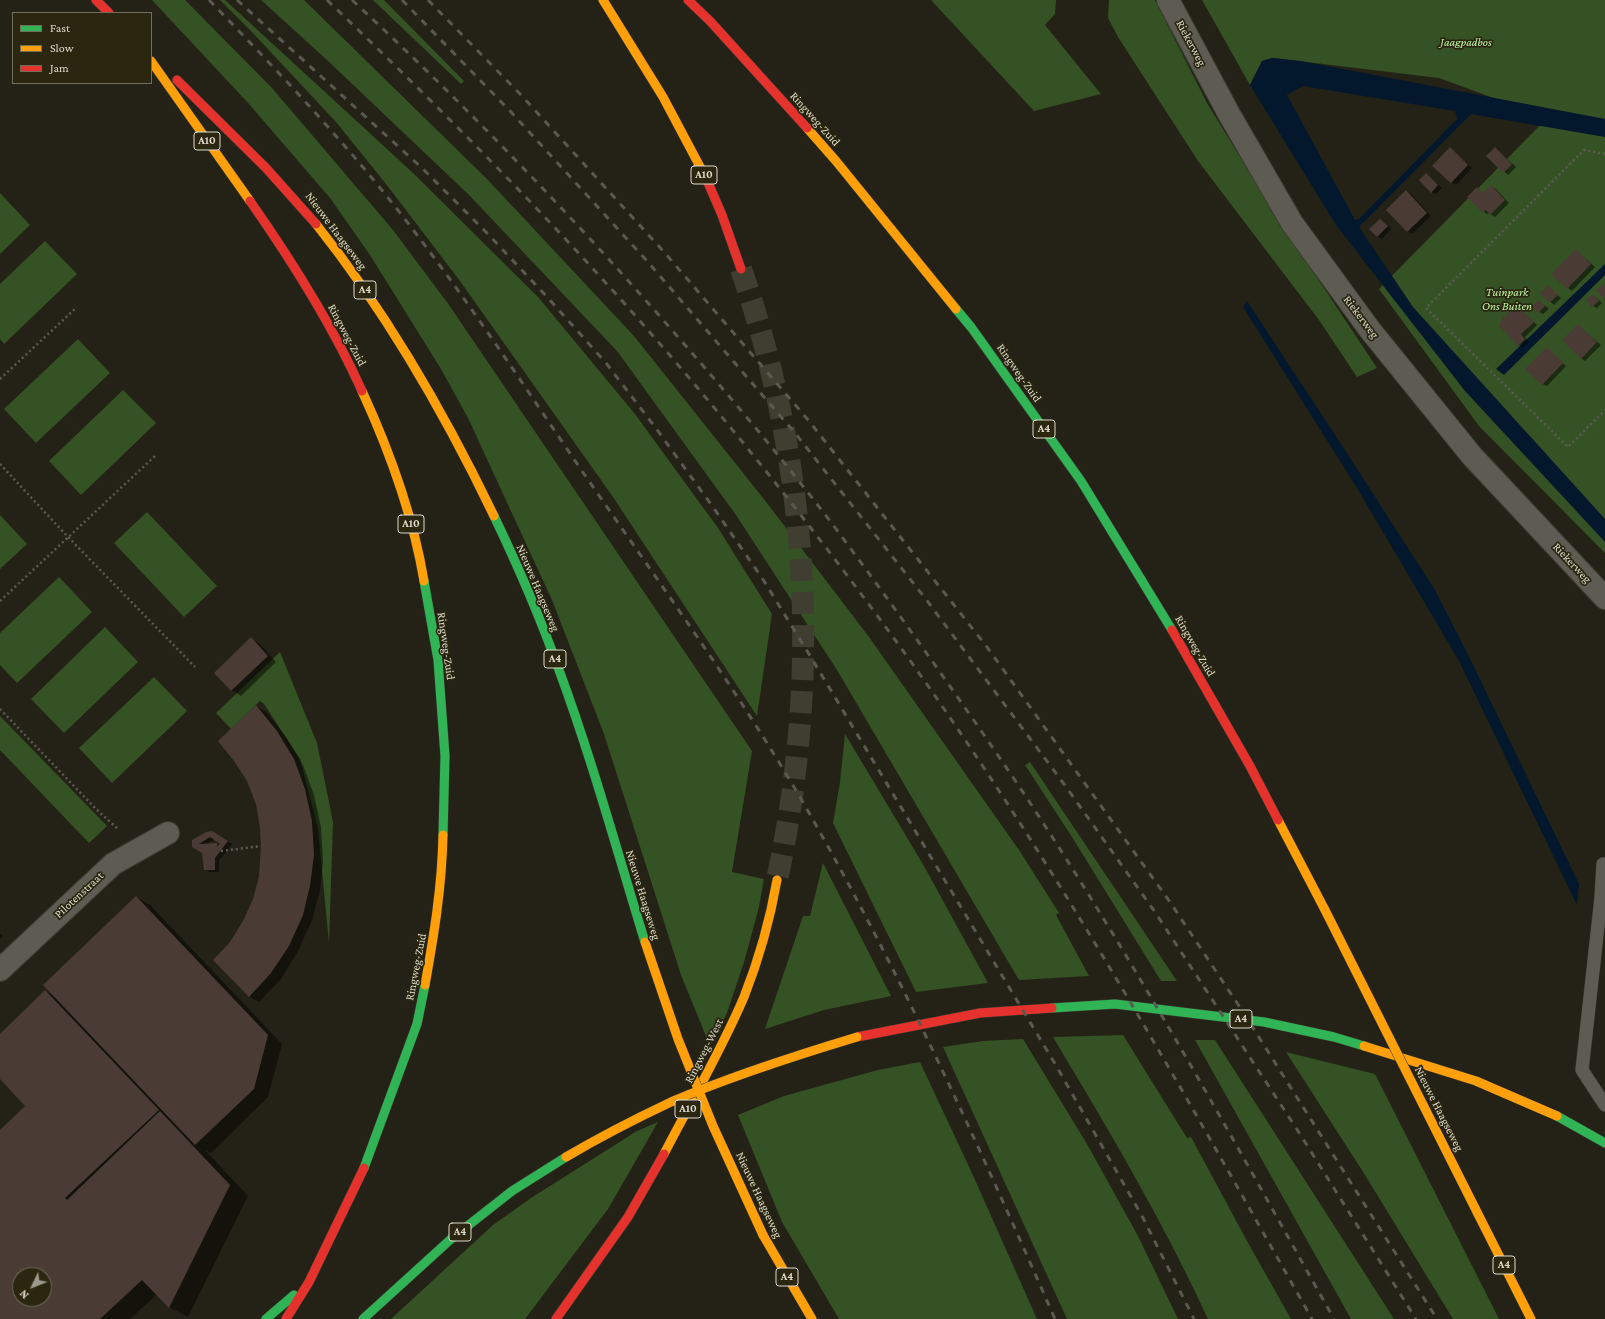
<!DOCTYPE html>
<html>
<head>
<meta charset="utf-8">
<style>
	body { margin:0 }
	#map { position:relative; width:1605px; height:1319px; overflow:hidden; background:#242216; font-family:"Crimson Pro",serif }
	canvas { display:block }
	.legend { position:absolute; left:12px; top:12px; width:140px; height:72px; box-sizing:border-box; background:#2a2610; border:1px solid #716e5b; margin:0; padding:5px 7px; list-style:none; font-size:12px; color:#dcdacc }
	.legend li { display:flex; align-items:center; gap:8px; height:20px }
	.legend b { width:20px; border:1px solid #716e5b }
	.north { position:absolute; left:12px; top:1267px; width:40px; height:40px; box-sizing:border-box; background:#2a2610; border:1px solid #716e5b; border-radius:50%; rotate:227deg; font-size:11px; font-weight:700; line-height:16px; text-align:center; color:#dcdacc }
	.north::after { content:''; display:block; margin:auto; width:14px; height:18px; background:#9c9a8c; clip-path:polygon(50% 0,100% 100%,50% 72%,0 100%) }
</style>
</head>
<body>
<div id="map">
<canvas width="1605" height="1319"></canvas>
<ul class="legend">
<li><b style="height:5px;background:#30b455"></b>Fast</li>
<li><b style="height:5px;background:#ff9f0a"></b>Slow</li>
<li><b style="height:5px;background:#e5322d"></b>Jam</li>
</ul>
<div class="north">N</div>
</div>
<script>
const c = document.querySelector('canvas').getContext('2d');
c.lineJoin = 'round';
function fill(path, color) {
  c.fillStyle = color;
  c.fill(path, 'evenodd');
}
function strokePath(path, color, width, dash) {
  c.strokeStyle = color;
  c.lineWidth = width;
  c.lineCap = dash ? 'butt' : 'round';
  c.setLineDash(dash || []);
  c.stroke(path);
}
function write(font, color, halo, rows, align = 'center') {
  c.font = font + ' "Crimson Pro",serif';
  c.lineWidth = 3.5;
  c.setLineDash([]);
  c.textBaseline = 'middle';
  c.strokeStyle = halo;
  c.fillStyle = color;
  for (const [text, x, y, turn = 0] of rows) {
    c.save();
    c.translate(x, y);
    c.rotate((+turn || 0) * Math.PI / 180);
    c.textAlign = isNaN(turn) ? turn : align;
    if (halo) c.strokeText(text, 0, 0);
    c.fillText(text, 0, 0);
    c.restore();
  }
}
fill(new Path2D(`
	M152,0H185L192,7L272,88L393,230L449,305L752,751L732,872L764,879L759,907L745,959L727,1013L710,1046L681,975L604,734L552,600L468,418L441,369L370,255L330,198L249,104Z
	M220,0H225L412,172L538,297L635,414L718,528L772,614L757,716L613,497L460,281L386,184L336,122L251,31Z
	M261,0H304L487,179L634,336L767,503L869,637L1019,850L1059,913L1056,915L1089,976L1019,980L837,670L736,515L617,351L469,195L327,60Z
	M373,0H384L464,81L461,84Z
	M931,0H1056L1055,14L1045,25L1101,94L1034,111Z
	M1109,0H1155L1207,103L1275,214L1377,368L1357,377L1319,320L1198,161L1118,37L1108,18Z
	M1202,0H1605V553L1479,426L1379,289L1550,115L1526,110L1439,78L1273,58L1262,61L1250,85Z
	M0,193L30,225L0,254Z
	M45,241L77,274L4,344L0,339V284Z
	M78,339L110,373L36,443L4,409Z
	M123,390L156,423L81,495L49,461Z
	M147,512L217,586L184,617L114,543Z
	M0,515L27,544L0,569Z
	M59,577L92,612L17,683L0,665V633Z
	M105,627L138,662L64,733L31,699Z
	M280,652L317,743L333,822L329,943L318,829L300,759L264,704L260,701L231,729L216,713Z
	M154,677L187,711L112,783L79,748Z
	M0,716L107,826L89,843L0,750Z
	M845,734L924,866L988,983L916,992L833,823L840,782Z
	M1030,762L1177,981H1161L1072,837L1025,765Z
	M823,863L891,996L824,1010L765,1029L803,916H810Z
	M1123,1035L1187,1138L1191,1137L1247,1241L1291,1319H1208C1163,1221 1108,1129 1053,1037Z
	M1023,1039L1087,1144L1138,1236L1178,1319H1067L943,1047L983,1041Z
	M1195,1040H1215L1394,1319H1351Z
	M1286,1052L1375,1074L1499,1319H1453L1365,1175Z
	M920,1062L971,1171L1037,1319H839L782,1222L738,1115L784,1096L878,1070Z
	M658,1122L608,1209L525,1319H391L493,1225L531,1198L637,1131Z`), '#345223');
fill(new Path2D(`
	M1272,58L1301,61L1605,119V137L1471,114L1359,227L1413,307L1605,519V542L1465,391L1336,225L1250,85L1262,61ZM1303,86L1455,111L1457,119L1359,219L1355,220L1287,95Z
	M1605,264V275L1504,375L1496,369Z
	M1247,301L1343,447L1435,590L1472,663L1579,884L1577,905L1459,661L1357,488L1243,307Z`), '#03182d');
fill(new Path2D(`
	M1496,148L1516,167L1508,175L1487,156Z
	M1450,149L1472,168L1456,185L1451,182Z
	M1426,174L1442,188L1436,194L1431,192Z
	M1491,186L1496,189L1509,203L1495,217L1489,213L1488,214L1483,212L1477,189L1484,194Z
	M1407,192L1411,194L1431,216L1412,234L1407,231Z
	M1380,220L1391,229L1382,239L1377,236Z
	M1576,250L1595,267L1572,291L1568,288Z
	M1548,287L1561,298L1554,305L1541,293Z
	M1593,295L1602,303L1597,308L1593,306Z
	M1539,301L1549,309L1543,314L1539,312Z
	M1519,308L1537,325L1525,337L1529,342L1523,348L1519,345L1516,310Z
	M1578,325L1601,345L1585,361L1581,358Z
	M1547,348L1566,366L1547,386L1542,384Z
	M251,639L260,644L276,662L241,696L232,690L215,673Z
	M256,706L266,712L286,737L303,765L314,795L321,827L323,861L320,891L312,920L298,951L281,979L259,1002L250,997L214,960L231,942L244,922L254,900L260,876L262,846Z
	M211,832L232,844L219,861V872H209L205,869L203,852L193,840ZM215,839L222,845L219,846L216,844L205,845Z
	M137,897L151,906L282,1044L268,1097L211,1153L205,1150L248,1196L188,1317L169,1307L157,1294L130,1319H0V1131L26,1106L0,1078V1035L46,991L54,996ZM20,1275H44V1299H20Z
	M0,933L3,936L0,939Z`), '#0007');
fill(new Path2D(`
	M1450,147L1468,165L1451,183L1432,166Z
	M1495,147L1512,164L1503,173L1486,156Z
	M1426,173L1438,185L1431,193L1419,180Z
	M1491,185L1505,200L1490,215L1486,210L1483,213L1467,197L1477,187L1482,193Z
	M1406,190L1427,213L1407,232L1386,210Z
	M1380,219L1388,226L1377,237L1369,229Z
	M1576,249L1591,264L1567,289L1551,274Z
	M1605,283V300L1596,290Z
	M1548,285L1558,295L1549,303L1540,293Z
	M1593,294L1599,301L1592,307L1586,300Z
	M1539,300L1545,306L1538,313L1532,306Z
	M1518,306L1534,322L1521,334L1525,339L1518,346L1499,326L1502,319L1513,307L1516,309Z
	M1578,324L1597,342L1581,359L1562,340Z
	M1547,347L1563,363L1542,385L1525,369Z
	M251,637L268,656L231,691L214,673Z
	M256,705L277,731L294,759L305,789L312,821L314,855L310,886L303,915L289,946L271,973L249,997L213,960L230,942L243,921L253,899L259,876L261,846L260,828L256,804L247,781L234,761L218,741Z
	M212,831L228,841L215,858V870H204L202,853L192,847V840L206,832ZM210,837L220,844L217,846V843L199,844Z
	M136,896L268,1035L254,1089L195,1145L43,985Z
	M45,990L159,1110L65,1198L67,1200L160,1111L230,1185L169,1308L142,1280L100,1319H0V1130L25,1106L0,1079V1034ZM20,1275H44V1299H20Z`), '#4a3c35');
strokePath(new Path2D(`
	M741,269C810,468 821,675 777,880`), '#403e31', 22, [22, 11]);
const lane = new Path2D(`
	M1603,864L1601,898L1582,1070L1605,1105`);
const street = new Path2D(`
	M1168,0L1229,114L1292,223L1370,330L1472,456L1605,598
	M0,970L113,864L168,833`);
const fast = new Path2D(`
	M956,309L971,327L1081,481L1172,630
	M494,516C518,566 540,617 559,670C592,759 617,851 645,942
	M424,581L438,660L445,756L443,835
	M1052,1008L1115,1004L1264,1022L1334,1037L1364,1046
	M1557,1116L1605,1143
	M364,1168L417,1024L425,985
	M266,1319L294,1295
	M363,1319L451,1239L512,1191L566,1157`);
const slow = new Path2D(`
	M603,0L663,97L706,178
	M151,61L250,201
	M807,128L836,161L956,309
	M316,224C386,312 445,414 494,516
	M362,391C390,452 413,515 424,581
	M1278,820L1325,910
	M425,985C434,935 442,886 443,835
	M1364,1046L1476,1081L1557,1116
	M664,1154C691,1102 721,1051 744,997C759,959 770,920 777,880
	M1477,1212L1531,1319
	M763,1235L812,1319`);
const jam = new Path2D(`
	M96,0L109,13
	M688,0L710,21L807,128
	M177,80L266,168L316,224
	M706,178L722,215L741,269
	M250,201C292,261 332,324 362,391
	M1172,630L1250,766L1278,820
	M857,1037L980,1013L1052,1008
	M286,1319L309,1282L364,1168
	M556,1319L628,1217L664,1154`);
strokePath(lane, '#3e3c33', 14);
strokePath(street, '#3e3c33', 24);
strokePath(fast, '#3e3c33', 10);
strokePath(slow, '#3e3c33', 10);
strokePath(jam, '#3e3c33', 10);
strokePath(new Path2D(`
	M1605,154L1584,150L1426,308L1568,447L1605,410
	M0,379L76,308
	M0,464L68,537L195,667
	M0,601L155,456
	M0,709L96,809L119,830
	M221,851L261,846`), '#5d5b52', 2.5, [2, 3]);
strokePath(lane, '#5e5c52', 13);
strokePath(street, '#5e5c52', 22);
strokePath(fast, '#30b455', 9);
strokePath(slow, '#ff9f0a', 9);
strokePath(jam, '#e5322d', 9);
strokePath(new Path2D(`
	M209,0C270,63 330,126 385,194C456,282 518,377 582,471C664,590 751,708 821,834C909,991 983,1155 1055,1319
	M237,0L422,168L486,232L549,299L606,363L655,427L713,507L764,581L812,659L1054,1062L1142,1216L1194,1319
	M327,0C435,103 541,209 640,321C735,429 825,543 909,659C1059,869 1185,1094 1312,1319
	M352,0C444,85 531,174 615,266C687,346 758,428 824,513C879,586 932,660 984,735C1006,767 1028,799 1049,832C1151,990 1242,1155 1334,1319
	M402,0L511,112L647,261L795,433L925,598L1064,784L1155,912L1298,1131L1416,1319
	M428,0L522,96L665,253L809,421L987,647L1170,902L1243,1012L1437,1319`), '#5a5850', 3, [7, 7]);
const slowBridge = new Path2D(`
	M1325,910L1477,1212
	M645,942L678,1039L713,1126L763,1235
	M566,1157C600,1137 635,1119 671,1102C731,1076 794,1056 857,1037`);
strokePath(slowBridge, '#3e3c33', 10, []);
strokePath(slowBridge, '#ff9f0a', 9);
for (const [x, y, w] of [
	[207,141,26],
	[704,175,26],
	[365,290,22],
	[1044,429,22],
	[411,524,26],
	[555,659,22],
	[1241,1019,22],
	[688,1109,26],
	[460,1232,22],
	[1504,1265,22],
	[787,1277,22]
]) {
  const box = new Path2D();
  box.roundRect(x - w / 2, y - 9, w, 18, 3);
  c.fillStyle = '#2a2610';
  c.fill(box);
  strokePath(box, '#dcdacc', 1);
}
write('bold 11px', '#dcdacc', null, [
	["A10",207,141],
	["A10",704,175],
	["A4",365,290],
	["A4",1044,429],
	["A10",411,524],
	["A4",555,659],
	["A4",1241,1019],
	["A10",688,1109],
	["A4",460,1232],
	["A4",1504,1265],
	["A4",787,1277]
]);
write('italic 12px', '#bcf6a0', '#2a2610', [
	["Jaagpadbos",1466,42],
	["Tuinpark",1507,292],
	["Ons Buiten",1507,306]
]);
write('12px', '#dcdacc', '#2a2610', [
	["Riekerweg",1191,43,62],
	["Ringweg-Zuid",815,119,48],
	["Nieuwe Haagseweg",336,231,53],
	["Riekerweg",1361,317,53],
	["Ringweg-Zuid",347,335,62],
	["Ringweg-Zuid",1019,373,55],
	["Riekerweg",1572,563,47],
	["Nieuwe Haagseweg",538,588,67],
	["Ringweg-Zuid",446,646,82],
	["Ringweg-Zuid",1195,646,60],
	["Pilotenstraat",79,895,-43],
	["Nieuwe Haagseweg",643,895,73],
	["Ringweg-Zuid",416,967,-79],
	["Ringweg-West",704,1051,-63],
	["Nieuwe Haagseweg",1439,1109,63],
	["Nieuwe Haagseweg",759,1195,65]
]);
</script>
</body>
</html>
